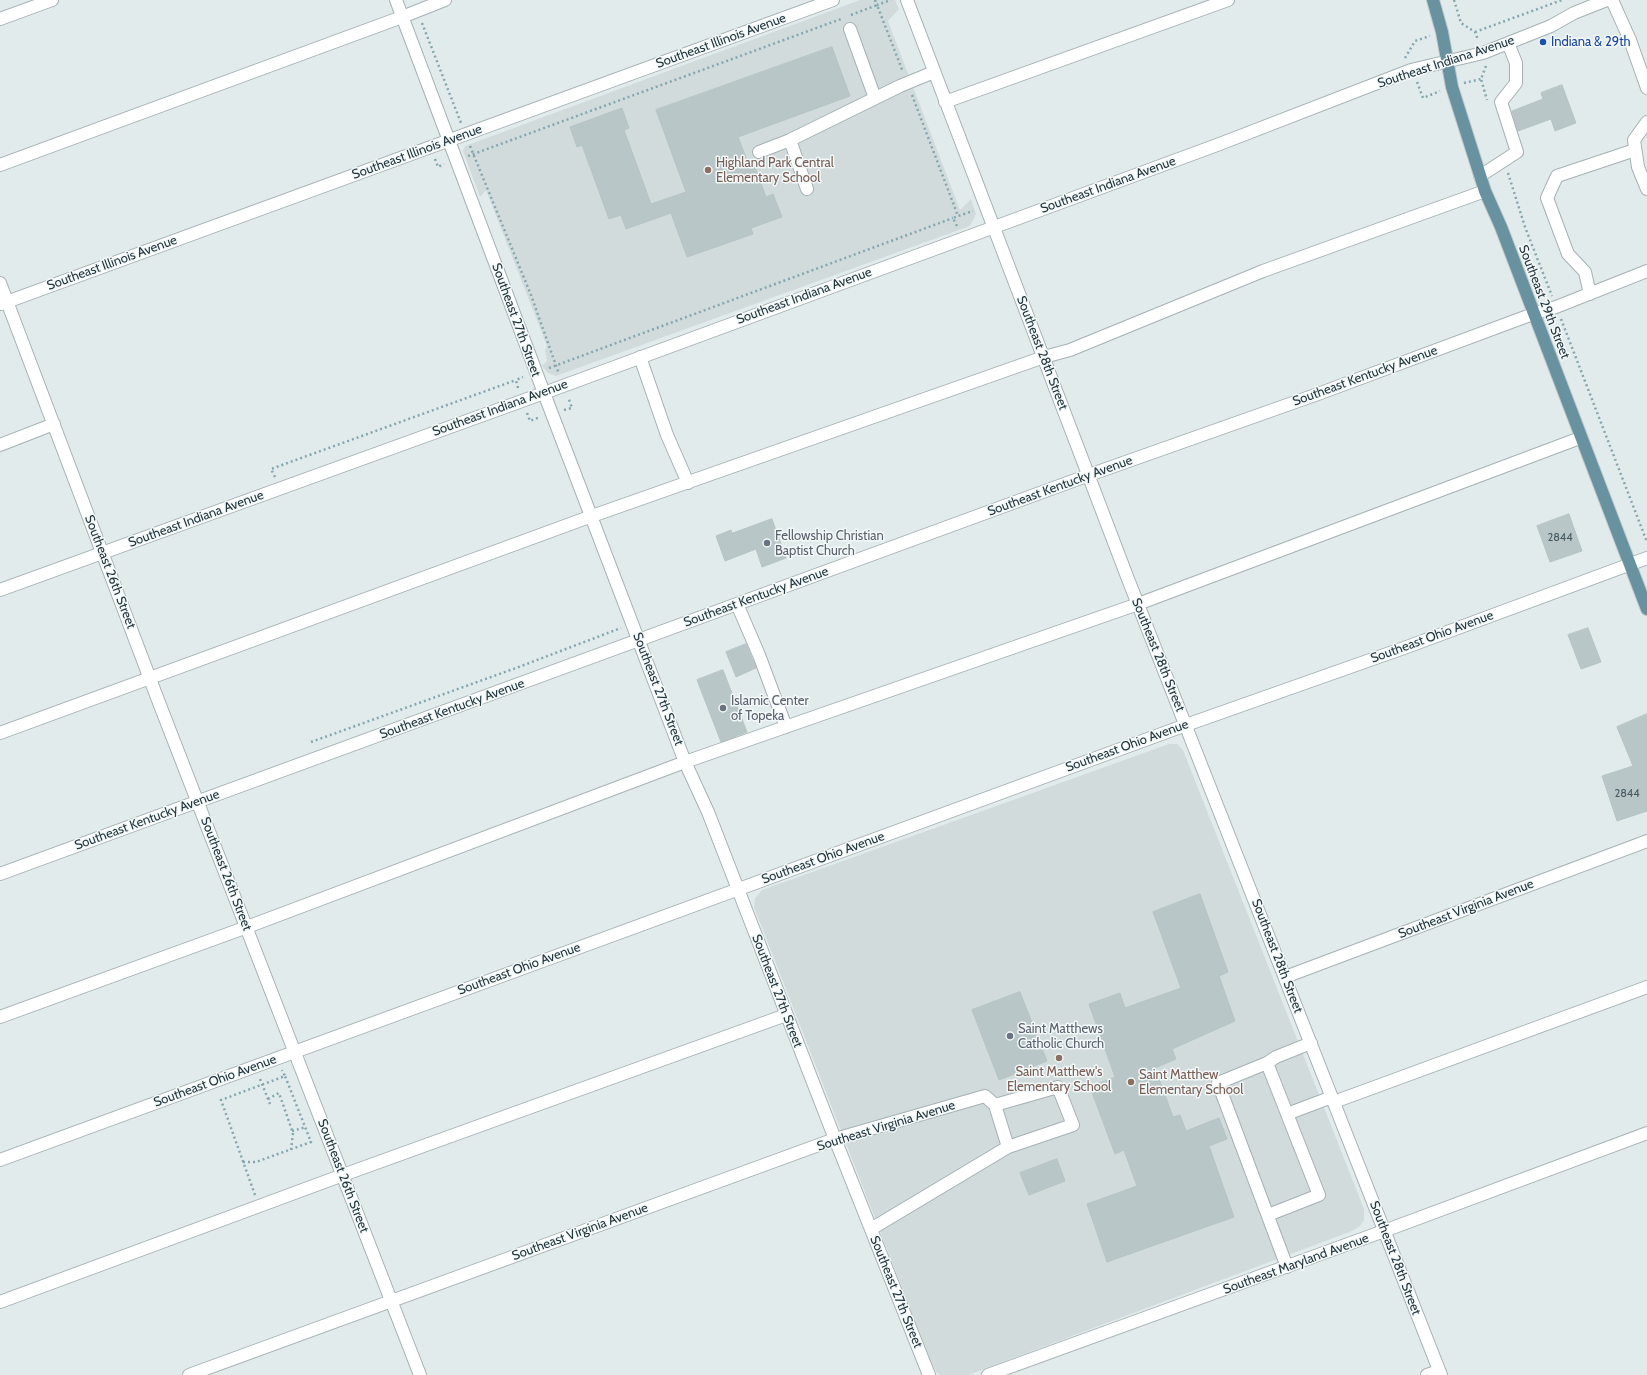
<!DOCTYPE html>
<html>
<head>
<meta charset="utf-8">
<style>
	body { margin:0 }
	canvas { display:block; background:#e2ebec }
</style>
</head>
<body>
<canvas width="1647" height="1375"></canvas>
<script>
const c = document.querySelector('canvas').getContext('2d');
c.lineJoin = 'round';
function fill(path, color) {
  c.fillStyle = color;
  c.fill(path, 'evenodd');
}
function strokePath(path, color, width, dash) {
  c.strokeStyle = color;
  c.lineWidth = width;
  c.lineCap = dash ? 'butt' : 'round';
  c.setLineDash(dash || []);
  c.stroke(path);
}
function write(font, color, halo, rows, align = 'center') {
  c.font = font + ' Cabin,sans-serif';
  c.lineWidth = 3;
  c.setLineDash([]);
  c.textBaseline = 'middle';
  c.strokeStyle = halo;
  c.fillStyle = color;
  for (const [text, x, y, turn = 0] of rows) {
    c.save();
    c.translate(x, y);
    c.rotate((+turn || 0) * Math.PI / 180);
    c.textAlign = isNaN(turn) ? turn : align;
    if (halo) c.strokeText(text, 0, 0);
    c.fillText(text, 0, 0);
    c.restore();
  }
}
fill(new Path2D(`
	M860,0H895L899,9L888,21L960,210L971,199L976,214L970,226L556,376L548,373L542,366L547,361L545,350L547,346L486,190L480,197L463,151L465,146Z
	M1169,744H1177L1183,750L1364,1209V1220L1360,1226L1352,1231L968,1375H941L937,1373L931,1362L754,907L755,898L762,890Z`), '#d1dbdc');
const building = new Path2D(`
	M832,47L850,96L738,137L750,168L755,167L766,197L773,194L782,217L751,228L753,234L687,257L671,213L626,229L621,215L609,219L582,145L577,147L570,127L622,108L629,128L624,130L651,204L686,192L656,110Z
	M1562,85L1576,123L1555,131L1551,119L1518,131L1512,111L1543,99L1541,93Z
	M1569,514L1582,551L1550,562L1537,526Z
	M772,519L786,558L762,567L756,549L725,561L716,536L731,530L732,533Z
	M1588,628L1601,662L1581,669L1568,635Z
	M746,644L756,668L736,677L726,652Z
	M723,670L747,732L721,742L697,680Z
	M1647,714V811L1617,821L1602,776L1633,766L1617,727Z
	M1200,894L1228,972L1219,976L1235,1021L1172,1049L1176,1059L1155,1068L1173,1117L1180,1115L1186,1131L1219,1118L1227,1139L1209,1146L1234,1217L1107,1262L1087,1204L1137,1186L1124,1150L1115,1154L1090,1087L1115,1077L1089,1004L1120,993L1125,1008L1181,988L1153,912Z
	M1020,992L1047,1061L999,1080L972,1010Z
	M1057,1159L1065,1181L1029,1195L1020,1173Z`);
fill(building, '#b8c6c7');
strokePath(building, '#b5c4c5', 1);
const minor = new Path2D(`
	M396,0L544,393L685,762L708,812L835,1139L929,1375
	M907,0L1128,579L1441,1375
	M1612,0L1630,40L1647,88
	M0,19L52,0
	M850,29L875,98
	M945,102L1228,0
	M1647,122L1634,140L1638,167L1647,189
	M759,152L790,140
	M0,165L402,17L445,0
	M1480,176L1517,152L1501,102L1516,83V63L1508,43
	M807,189L790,140L900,86L934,72
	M0,283L158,700L420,1375
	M1590,294L1585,272L1568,254L1547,198L1557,176L1635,150
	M1,304L833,0
	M640,357L667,435L688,483
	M0,445L54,424
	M0,590L544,393L1217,145L1411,70L1483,53L1551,26L1574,13L1607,0
	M737,604L759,655L786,727
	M0,733L592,516L1044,357L1070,350L1263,271L1485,191
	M0,874L1089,475L1318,394L1533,314L1556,307L1647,271
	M1285,977L1647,841
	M0,1017L247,927L685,762L1138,604L1580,438
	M1267,1063L1319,1195L1268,1215
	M1334,1102L1647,987
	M1287,1114L1332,1097
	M0,1160L1186,725L1404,648L1647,558
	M871,1229L1008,1147L1073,1125L1058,1087L995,1105L1008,1147
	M1287,1267L1218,1083L1267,1063L1276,1057L1311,1043
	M0,1302L343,1175L786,1015
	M189,1375L835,1139L985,1096L995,1105
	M988,1375L1384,1231L1647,1133
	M1427,1375L1439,1371`);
const major = new Path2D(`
	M1433,0L1442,32L1452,87L1485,191L1501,227L1647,609`);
strokePath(minor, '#a5b1b4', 14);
strokePath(major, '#c1c7c9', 14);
strokePath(new Path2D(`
	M875,0L877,5L891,0
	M1454,0L1461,23L1475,32L1478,40
	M851,15L877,5L903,72
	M422,23L461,123
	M1475,32L1562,0
	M1405,58L1415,41L1430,36
	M1486,66L1481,79L1487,100
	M1417,82L1423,98L1440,91
	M1464,83L1481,79
	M912,95L958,216L973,211
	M470,146L531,295L559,374
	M468,156L841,19
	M435,159L438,167L444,164
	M1508,173L1525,227L1552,296
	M957,226L953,218L958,216
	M1561,319L1647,542
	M549,368L953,218
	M518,388L516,380L523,377
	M564,410L572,408L568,397
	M527,413L530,421L540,417
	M275,477L271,469L516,380
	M311,742L516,668L621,628
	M260,1079L270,1104
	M268,1099L279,1093L293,1133L291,1150
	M292,1131L306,1127
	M243,1162H256L311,1142L285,1076
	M255,1195L221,1100L285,1076L282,1070`), '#84a6af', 2.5, [2, 3]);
strokePath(minor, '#fff', 12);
strokePath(major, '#6892a0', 12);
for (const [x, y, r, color] of [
	[1543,42,4,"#1a4fb4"],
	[708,170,4,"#8d6e63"],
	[767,543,4,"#6b7280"],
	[723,708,4,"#6b7280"],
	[1010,1036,4,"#6b7280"],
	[1059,1058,4,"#8d6e63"],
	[1131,1082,4,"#8d6e63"]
]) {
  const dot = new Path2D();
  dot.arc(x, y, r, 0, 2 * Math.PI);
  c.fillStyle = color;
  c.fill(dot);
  strokePath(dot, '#f3f8f9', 1.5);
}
write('11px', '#485a60', null, [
	["2844",1560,538],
	["2844",1627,794]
]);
write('13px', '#23363d', '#f3f8f9', [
	["Southeast Illinois Avenue",721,41,-20],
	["Southeast Indiana Avenue",1446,62,-18],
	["Southeast Illinois Avenue",417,152,-20],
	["Southeast Indiana Avenue",1108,185,-20],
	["Southeast Illinois Avenue",112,263,-20],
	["Southeast Indiana Avenue",804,296,-20],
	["Southeast 29th Street",1544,302,69],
	["Southeast 27th Street",516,320,70],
	["Southeast 28th Street",1042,353,69],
	["Southeast Kentucky Avenue",1365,376,-20],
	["Southeast Indiana Avenue",500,408,-20],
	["Southeast Kentucky Avenue",1060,486,-20],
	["Southeast Indiana Avenue",196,519,-20],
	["Southeast 26th Street",110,572,69],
	["Southeast Kentucky Avenue",756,597,-20],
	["Southeast Ohio Avenue",1432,637,-20],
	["Southeast 28th Street",1158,655,68],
	["Southeast 27th Street",658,689,69],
	["Southeast Kentucky Avenue",452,709,-20],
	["Southeast Ohio Avenue",1127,746,-20],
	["Southeast Kentucky Avenue",147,820,-20],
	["Southeast Ohio Avenue",823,858,-20],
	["Southeast 26th Street",226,874,69],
	["Southeast Virginia Avenue",1466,909,-21],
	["Southeast 28th Street",1277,956,69],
	["Southeast Ohio Avenue",519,969,-20],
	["Southeast 27th Street",777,991,69],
	["Southeast Ohio Avenue",215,1081,-20],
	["Southeast Virginia Avenue",886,1126,-17],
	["Southeast 26th Street",343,1176,69],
	["Southeast Virginia Avenue",580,1232,-20],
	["Southeast 28th Street",1395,1258,69],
	["Southeast Maryland Avenue",1296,1264,-20],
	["Southeast 27th Street",896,1292,68]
]);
write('13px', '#164399', '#f3f8f9', [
	["Indiana & 29th",1551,42]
], 'left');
write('13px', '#785e54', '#f3f8f9', [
	["Highland Park Central",716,163],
	["Elementary School",716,178],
	["Saint Matthew's",1059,1072,"center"],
	["Elementary School",1059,1087,"center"],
	["Saint Matthew",1139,1075],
	["Elementary School",1139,1090]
], 'left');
write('13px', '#5b616d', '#f3f8f9', [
	["Fellowship Christian",775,536],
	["Baptist Church",775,551],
	["Islamic Center",731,701],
	["of Topeka",731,716],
	["Saint Matthews",1018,1029],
	["Catholic Church",1018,1044]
], 'left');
</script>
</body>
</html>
